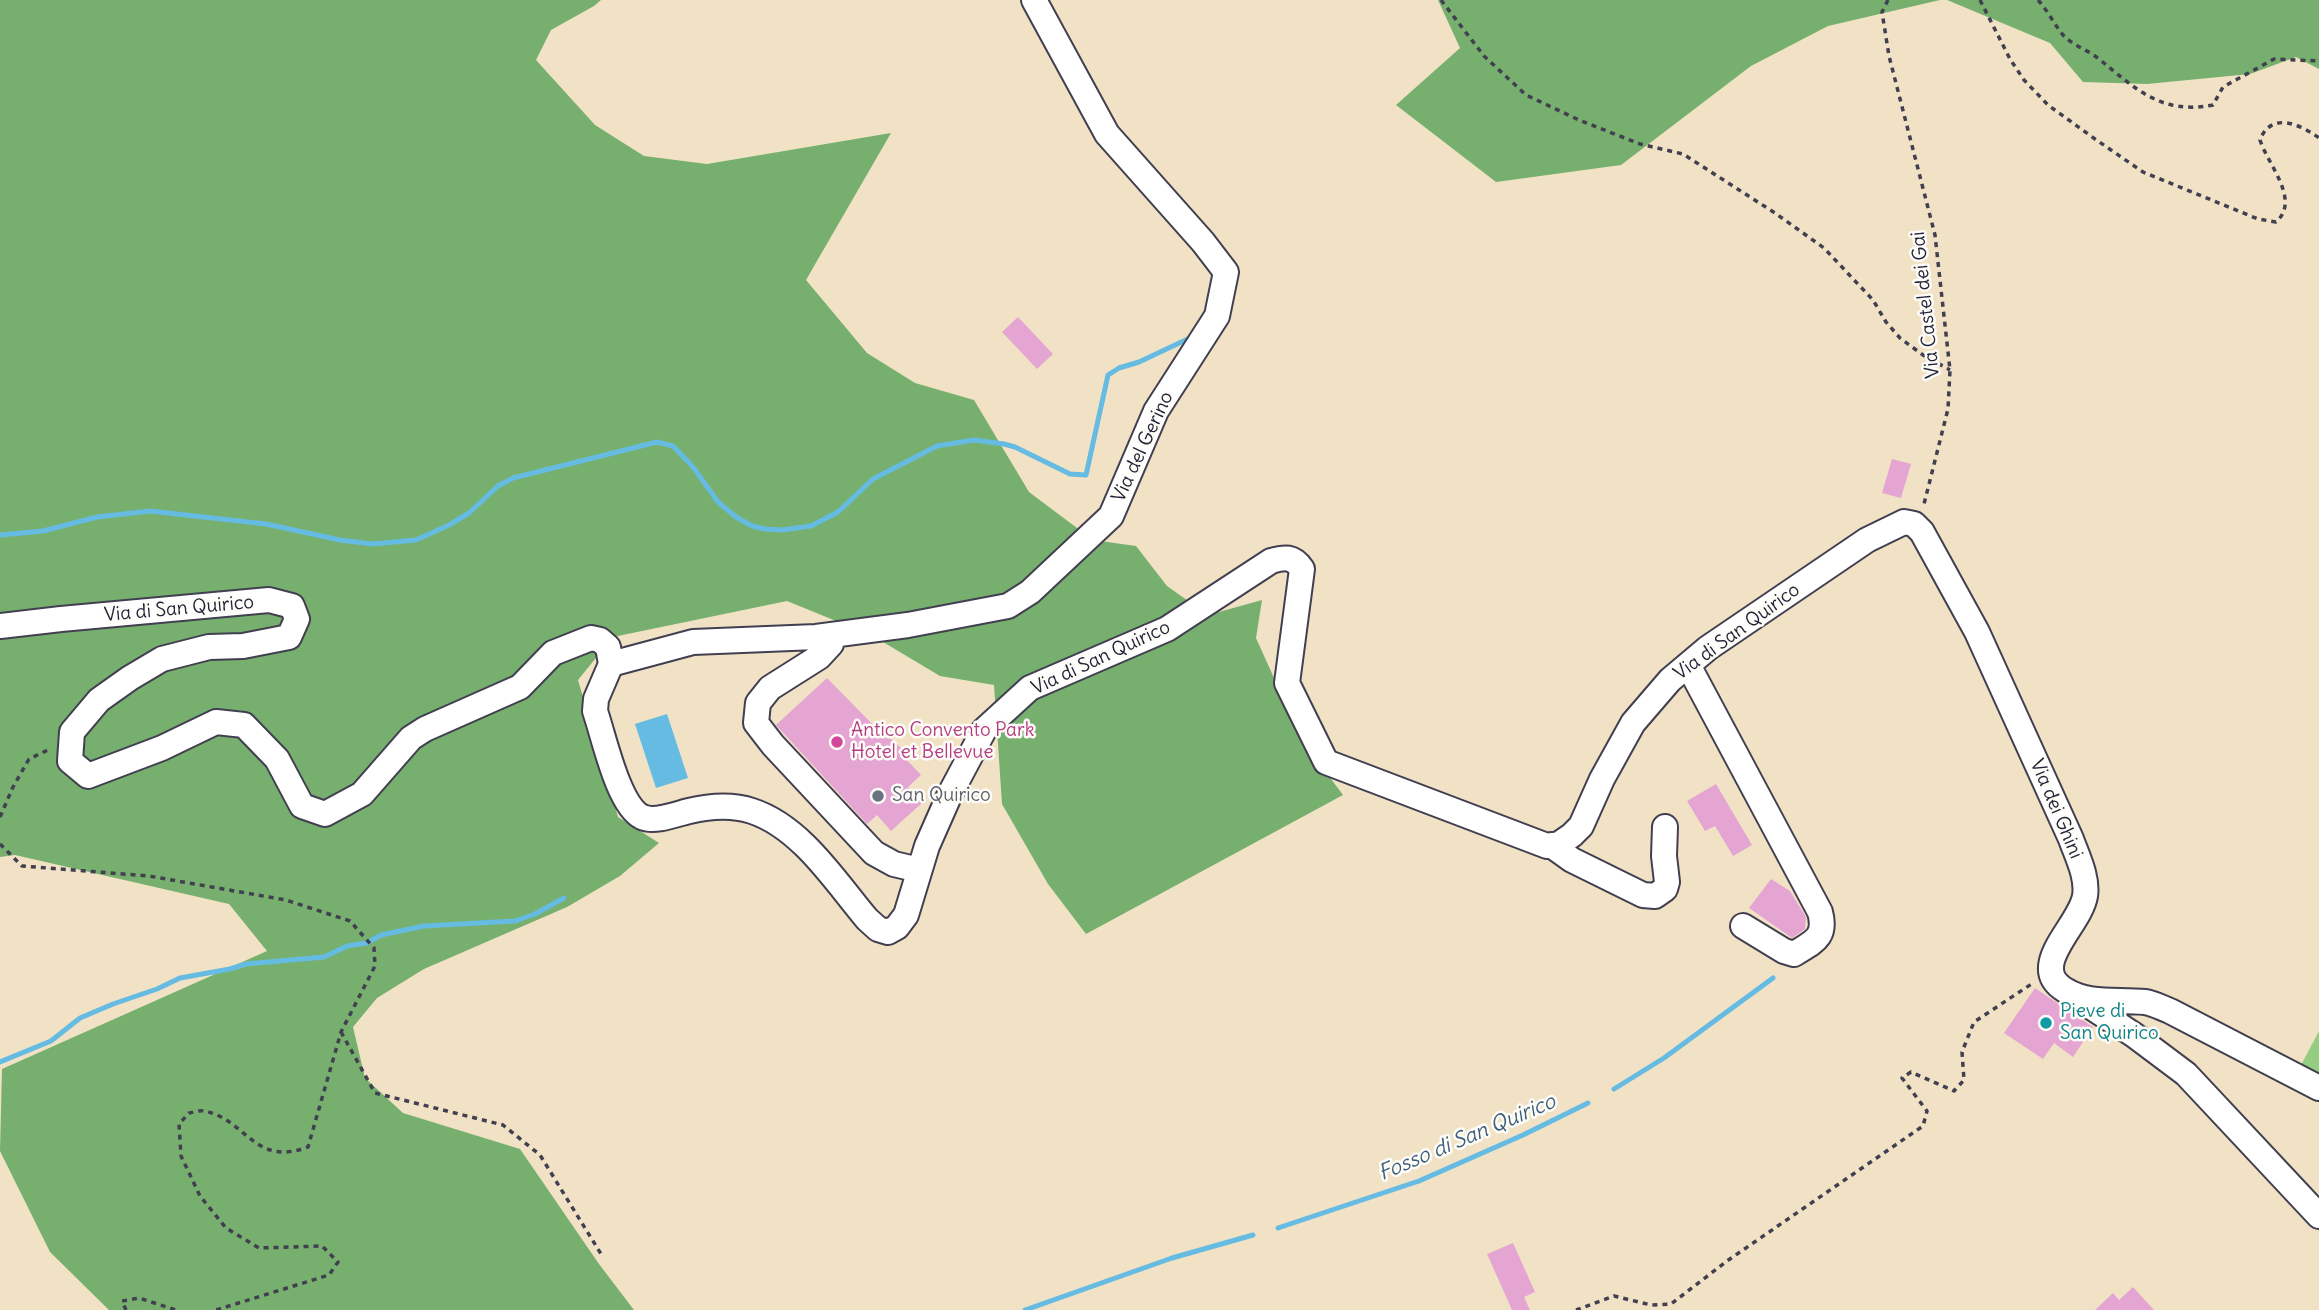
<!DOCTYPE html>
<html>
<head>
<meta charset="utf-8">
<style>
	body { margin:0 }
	canvas { display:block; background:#f1e2c5 }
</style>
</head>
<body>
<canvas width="2319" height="1310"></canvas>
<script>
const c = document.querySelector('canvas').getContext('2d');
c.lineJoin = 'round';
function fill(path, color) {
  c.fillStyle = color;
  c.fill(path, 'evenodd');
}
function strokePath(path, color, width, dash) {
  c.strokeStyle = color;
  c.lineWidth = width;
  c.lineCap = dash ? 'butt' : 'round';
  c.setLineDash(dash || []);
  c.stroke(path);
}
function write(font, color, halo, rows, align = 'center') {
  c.font = font + ' Delius,sans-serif';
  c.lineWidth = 5;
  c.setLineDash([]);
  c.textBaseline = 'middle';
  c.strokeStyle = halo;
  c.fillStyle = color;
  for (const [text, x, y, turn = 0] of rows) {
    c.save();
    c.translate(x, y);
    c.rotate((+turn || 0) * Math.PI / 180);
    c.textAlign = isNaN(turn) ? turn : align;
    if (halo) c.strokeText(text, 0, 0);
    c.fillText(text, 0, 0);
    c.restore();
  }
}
fill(new Path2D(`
	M2319,1031V1077L2300,1067Z`), '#94cc80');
fill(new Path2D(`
	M0,0H601L594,6L551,30L536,60L595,125L644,156L707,164L891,133L806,280L867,353L915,383L974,400L1029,492L1093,540L1136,546L1167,586L1208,615L1262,600L1256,638L1302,740L1343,795L1086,934L1048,884L1002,804L994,685L940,676L873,636L787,601L613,637L578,680L618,817L659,843L620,876L567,907L424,969L377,998L353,1027L365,1078L403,1113L520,1149L599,1264L634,1310H109L50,1252L0,1151L2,1069L267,951L229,904L15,855L0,857Z
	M1438,0H1940L1828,26L1751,66L1621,165L1496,182L1396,105L1460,48Z
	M1947,0H2319V69L2296,57L2250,74L2147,84L2083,82L2050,43Z`), '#77b06e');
fill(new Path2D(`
	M667,714L688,778L656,788L635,724Z`), '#65bbe2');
strokePath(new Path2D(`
	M0,535L43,531L97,517L150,511L266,524L340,540L372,544L416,540L449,525L469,513L498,486L513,478L657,442L673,446L693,467L718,502L736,517L752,526L765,529L782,530L811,526L838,512L873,479L937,446L974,440L1004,444L1015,447L1070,474L1086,475L1108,375L1119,368L1139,362L1192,337
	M0,1062L51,1041L80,1018L113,1004L157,989L180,978L230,969L246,964L324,957L347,946L367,943L381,935L424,926L515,921L535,914L564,898
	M1614,1089L1664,1058L1773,978
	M1278,1228L1419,1181L1523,1135L1588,1103
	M1025,1310L1172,1258L1253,1235`), '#65bbe2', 5);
fill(new Path2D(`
	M1018,317L1053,354L1037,369L1002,332Z
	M1892,459L1911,464L1901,498L1882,493Z
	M827,678L887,739L889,737L905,752L902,755L921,775L908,787L922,803L891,831L877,815L867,824L776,725Z
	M1716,784L1752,845L1733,856L1715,826L1705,831L1687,801Z
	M1771,879L1790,891L1806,917L1805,929L1792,938L1749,908Z
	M2035,988L2093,1027L2073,1057L2054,1043L2043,1059L2004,1033Z
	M1513,1243L1535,1292L1524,1297L1530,1310H1512L1487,1254Z
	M2133,1287L2154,1310H2095L2113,1293L2119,1300Z`), '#e5a5d3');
const minor = new Path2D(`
	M0,626L61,619L269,600L292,606L297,619L289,637L243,646L209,647L162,659L130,678L99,700L72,732L70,761L88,776L162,748L216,722L244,725L277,759L302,806L325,814L362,794L411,738L425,729L520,687L553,653L591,638L600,640L608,647L611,664L596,699L595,711C604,737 618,805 642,817C655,823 676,814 689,811C710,806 731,804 752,811C801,827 835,881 867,919L878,929L888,932L897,927L906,915L927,846L950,794L984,730L1030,688L1167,629L1271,561C1285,557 1293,556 1302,569L1287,683L1326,762L1547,846L1559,844L1572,835L1581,826L1602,779L1633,723L1670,680L1708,648L1867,540L1904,522L1914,524L1922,532L1977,632L2071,839C2077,856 2088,877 2085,896C2080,926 2026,966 2065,990C2089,1005 2118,999 2145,1002C2153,1003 2162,1008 2170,1011L2319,1088
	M831,635V644L819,657L770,688L758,703L756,723L773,745L874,853L894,864L919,870
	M611,664L693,642L816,637L908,625L1008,606L1030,592L1111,516L1156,411L1217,316L1226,272L1203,242L1107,134L1034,0
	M1688,665L1820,912C1827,938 1813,942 1794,954L1784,951L1743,926
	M1551,845L1572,860L1643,895L1655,896L1665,889L1667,882L1664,856L1665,827
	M2079,999L2134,1035L2186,1074L2319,1216`);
strokePath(minor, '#413f50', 28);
strokePath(new Path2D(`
	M1441,0L1484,56L1526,95L1579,120L1640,144L1683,154L1775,213L1824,248L1873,300L1886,322L1900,338L1923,355L1950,370
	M1888,0L1882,12L1889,56L1935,235L1950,370L1948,409L1923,508
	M1980,0L2010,59L2024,80L2048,105L2095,139L2143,172L2258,219L2276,222C2301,200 2268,165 2260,140C2271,111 2300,124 2319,138
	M2038,0C2048,11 2054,24 2063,35C2072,45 2088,50 2099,59C2136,89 2161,115 2213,105L2223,87L2274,59L2319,61
	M0,817L13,787L29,759L50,749
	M0,844L22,866L149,876L286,900L350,921L374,948L375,966L341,1032L308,1147C254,1167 248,1121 205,1111C201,1110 194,1112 189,1113L179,1124L181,1156L200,1196L226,1228L259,1248L322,1246L338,1262L329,1275L216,1310
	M341,1032L375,1093L503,1125L540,1155L601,1254
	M126,1310L122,1301L139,1298L176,1310
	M1576,1310L1614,1296L1651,1305L1671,1304L1727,1261L1923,1126L1927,1111L1902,1078L1911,1072L1954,1091L1964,1080L1962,1052L1974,1022L2033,983`), '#413f50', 3.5, [5, 5]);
strokePath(minor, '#fff', 24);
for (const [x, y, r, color] of [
	[837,742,7,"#d1479c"],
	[878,796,7,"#6b7280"],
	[2046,1023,7,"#0f9aa8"]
]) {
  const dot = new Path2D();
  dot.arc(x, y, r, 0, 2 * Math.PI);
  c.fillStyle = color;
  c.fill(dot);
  strokePath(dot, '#fdfcf7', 2.5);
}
write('19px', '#22223b', '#fdfcf7', [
	["Via Castel dei Gai",1926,305,-96],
	["Via del Gerino",1143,447,-65],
	["Via di San Quirico",179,609,-5],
	["Via di San Quirico",1737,632,-36],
	["Via di San Quirico",1101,658,-25],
	["Via dei Ghini",2056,809,67]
]);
write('19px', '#b23c85', '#fdfcf7', [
	["Antico Convento Park",851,731],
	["Hotel et Bellevue",851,753]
], 'left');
write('19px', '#5b616d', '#fdfcf7', [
	["San Quirico",892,796]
], 'left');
write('19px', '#0d838f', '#fdfcf7', [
	["Pieve di",2060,1012],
	["San Quirico",2060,1034]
], 'left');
write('italic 21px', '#3d5f7e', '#fdfcf7', [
	["Fosso di San Quirico",1467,1138,-23]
]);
</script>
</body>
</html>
